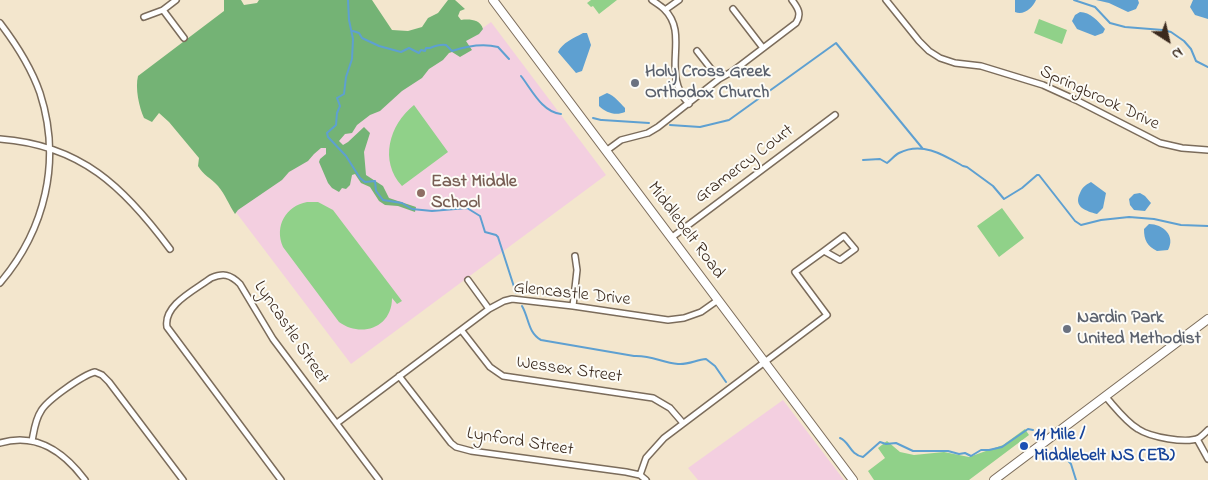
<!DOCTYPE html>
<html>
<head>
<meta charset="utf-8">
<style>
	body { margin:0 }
	#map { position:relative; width:1208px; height:480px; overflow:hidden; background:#f3e6cd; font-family:"Indie Flower",sans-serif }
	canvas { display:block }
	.north { position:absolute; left:1143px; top:15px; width:50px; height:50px; -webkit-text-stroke:4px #fdfcf7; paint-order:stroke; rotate:145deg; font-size:14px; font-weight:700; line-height:20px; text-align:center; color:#3b2a1e }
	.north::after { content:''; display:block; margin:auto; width:18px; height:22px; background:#3b2a1e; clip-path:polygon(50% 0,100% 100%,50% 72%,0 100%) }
</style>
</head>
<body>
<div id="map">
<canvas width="1208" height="480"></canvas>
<div class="north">N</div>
</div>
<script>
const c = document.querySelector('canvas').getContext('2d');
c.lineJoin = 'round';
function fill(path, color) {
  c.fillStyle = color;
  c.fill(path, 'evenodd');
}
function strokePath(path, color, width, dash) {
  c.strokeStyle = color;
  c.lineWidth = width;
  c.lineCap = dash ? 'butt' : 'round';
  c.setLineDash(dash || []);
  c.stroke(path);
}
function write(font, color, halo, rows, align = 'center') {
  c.font = font + ' "Indie Flower",sans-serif';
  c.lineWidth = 4;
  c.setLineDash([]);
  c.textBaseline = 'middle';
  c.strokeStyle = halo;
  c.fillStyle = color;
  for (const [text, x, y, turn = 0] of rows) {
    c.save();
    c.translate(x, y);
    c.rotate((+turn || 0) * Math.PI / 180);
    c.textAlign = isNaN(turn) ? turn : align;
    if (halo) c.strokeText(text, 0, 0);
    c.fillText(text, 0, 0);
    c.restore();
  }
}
fill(new Path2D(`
	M491,22L606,175L351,364L235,211Z
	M783,400L844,480H698L688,468Z`), '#f3cfe0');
fill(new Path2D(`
	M591,0H617L599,14L593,6L591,7L587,3Z
	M1039,19L1067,30L1062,44L1034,33Z
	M414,105L448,152L402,186C379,161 389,125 414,105Z
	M307,202H318L333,210L402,301L397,304L392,298C392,328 361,338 339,322L283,247C274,226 286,206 307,202Z
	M1002,208L1024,238L999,257L977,226Z
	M1025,429L1029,435L969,480H874L868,471L885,458L878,448L887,441L900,452L914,455L944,452L969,457L1003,445Z`), '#90d189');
fill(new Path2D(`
	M224,0H241L244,5L257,3L259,0H372L392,30L408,31L422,27L428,18L438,13L448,0H455L465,9L460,11L458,16L461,20C469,19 480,19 483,29L479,34L466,41L472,50L460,57L452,52L449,53L443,60L429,69L422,78L402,91L380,111L370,115L357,125L352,133L345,134L339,141L343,145L348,142L364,127L370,133L364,152L366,175L383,186L389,198L416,207L415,212L398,206L385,205L379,201L370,187L361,183L355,174L352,175L350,185L346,189L342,188L339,192L332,188L328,183L319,162L320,159L326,154V148H321L314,154L308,161L289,172L282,180L238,210L235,214C229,205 225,194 218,186C211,178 203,175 198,166L199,158L169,122L159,113L152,122L144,118C139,107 135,88 138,76L224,11Z`), '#74b375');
fill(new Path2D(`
	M1015,0H1036C1033,7 1024,16 1015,12Z
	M1096,0H1138L1139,3L1136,9L1128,12L1109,3Z
	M1193,0H1208V19L1195,15L1190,7Z
	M1080,12C1090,12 1098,21 1105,29L1103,33L1095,36L1077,29L1072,21L1075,15Z
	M583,33H587L591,45L582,71L576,73L558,52C562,43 574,38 583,33Z
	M607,93C615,96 619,102 625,108V112C616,116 606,113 599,106V97Z
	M1091,182L1106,193L1103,208L1097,214C1086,211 1073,207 1080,193C1082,188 1085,185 1091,182Z
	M1140,193L1145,196L1151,203L1145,211L1134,210L1130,205L1129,199L1134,194Z
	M1149,224C1163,224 1176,236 1168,250L1157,251C1147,246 1144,240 1144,229Z`), '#5ea0d1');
strokePath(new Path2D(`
	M348,0L349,20L353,39L352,59L346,77L344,94L337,98L340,106L337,113L336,125L327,133L328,137L346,156L360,178L365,182L375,181L376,191L383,200L402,203L412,209L432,211L467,208L480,216L485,232L496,235L498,237L516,293
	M1074,0L1095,7L1110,23L1125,27L1163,30L1171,32L1184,41L1191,49L1196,61L1208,67
	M353,31L359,33L362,38L379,46L401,52L409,48L419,53L421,50L425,51L426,48H430C435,46 440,44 446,45L452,51C467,46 482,43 498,47L509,59
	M521,76C532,90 542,112 561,114
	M593,118L601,120
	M602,120L649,123
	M670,125L700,127L729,120L836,43L923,149
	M863,160L880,159L887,163C891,160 895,155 899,153C922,141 944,155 963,166L967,167L993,186L1004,199L1022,188L1037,175H1039L1075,221L1081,225L1101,220L1129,217L1154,219L1181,225L1208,226
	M522,306C529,318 528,333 541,340L634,356C652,355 662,363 678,364C688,365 696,360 706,359L715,366L726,382
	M840,438C850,442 849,454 863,457L880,442L886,444L896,443L913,451H948L959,454L965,453L971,456L981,450H989L1002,447L1028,429L1033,430
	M1061,452L1071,464L1076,480`), '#5ea0d1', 2);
const street = new Path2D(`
	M652,0C656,3 661,6 664,9C691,35 659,73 689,104
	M886,0L919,41L929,51L940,58L955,63L981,66L1043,85L1076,100L1160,143L1182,148L1208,150
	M733,9L763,48
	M163,10L184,38
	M665,10L679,0
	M144,17L163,10L176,0
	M0,23C16,44 31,67 40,93C62,161 45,230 0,283
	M697,51L719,79
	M0,139C81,145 124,187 170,249
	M606,151L621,140L648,133L658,127L719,79L733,71L796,23C802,14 798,8 792,0
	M671,238L835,115
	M468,280L489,309
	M573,306L577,270L575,256
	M462,331L490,367L503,376L653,398L670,408L683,423
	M399,376L451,443L456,447L471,451L626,472L640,475L646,480
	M1105,396C1115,407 1125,421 1138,429C1150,437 1186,444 1199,438C1202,436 1205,433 1208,430
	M337,423L489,309L504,301L512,299L573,306L668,320L684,318L701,312L718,300
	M1197,439L1208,459
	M32,441C34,431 35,420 41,411C47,400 83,375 95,372L102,375L109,382L183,480
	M0,443C37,432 64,452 85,480
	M640,475L646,458L664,438L827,315L795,272L824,251L840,260L855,249L844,236L824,251
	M281,480L167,327C163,305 195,290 211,278C223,273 230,274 240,284L273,339L379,480`);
const secondary = new Path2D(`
	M493,0L853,480
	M994,480L1208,319`);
strokePath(street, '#7b6c5b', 8);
strokePath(secondary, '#7b6c5b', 10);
strokePath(street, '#fff', 5);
strokePath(secondary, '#fff', 8);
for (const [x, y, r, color] of [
	[635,83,5,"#6b7280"],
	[421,193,5,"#8d6e63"],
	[1067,329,5,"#6b7280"],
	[1024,446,5,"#1a4fb4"]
]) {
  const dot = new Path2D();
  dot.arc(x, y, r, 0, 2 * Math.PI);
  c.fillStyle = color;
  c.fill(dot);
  strokePath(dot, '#fdfcf7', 2);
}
write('bold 18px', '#5b616d', '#fdfcf7', [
	["Holy Cross Greek",645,73],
	["Orthodox Church",645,94],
	["Nardin Park",1077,319],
	["United Methodist",1077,340]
], 'left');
write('18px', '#3b2a1e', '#fdfcf7', [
	["Springbrook Drive",1099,99,25],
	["Gramercy Court",745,165,-37],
	["Middlebelt Road",685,231,53],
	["Glencastle Drive",572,295,6],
	["Lyncastle Street",290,333,56],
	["Wessex Street",569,371,8],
	["Lynford Street",520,443,9]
]);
write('bold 18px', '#785e54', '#fdfcf7', [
	["East Middle",431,183],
	["School",431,204]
], 'left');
write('bold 18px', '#164399', '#fdfcf7', [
	["11 Mile /",1034,436],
	["Middlebelt NS (EB)",1034,457]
], 'left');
</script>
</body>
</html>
